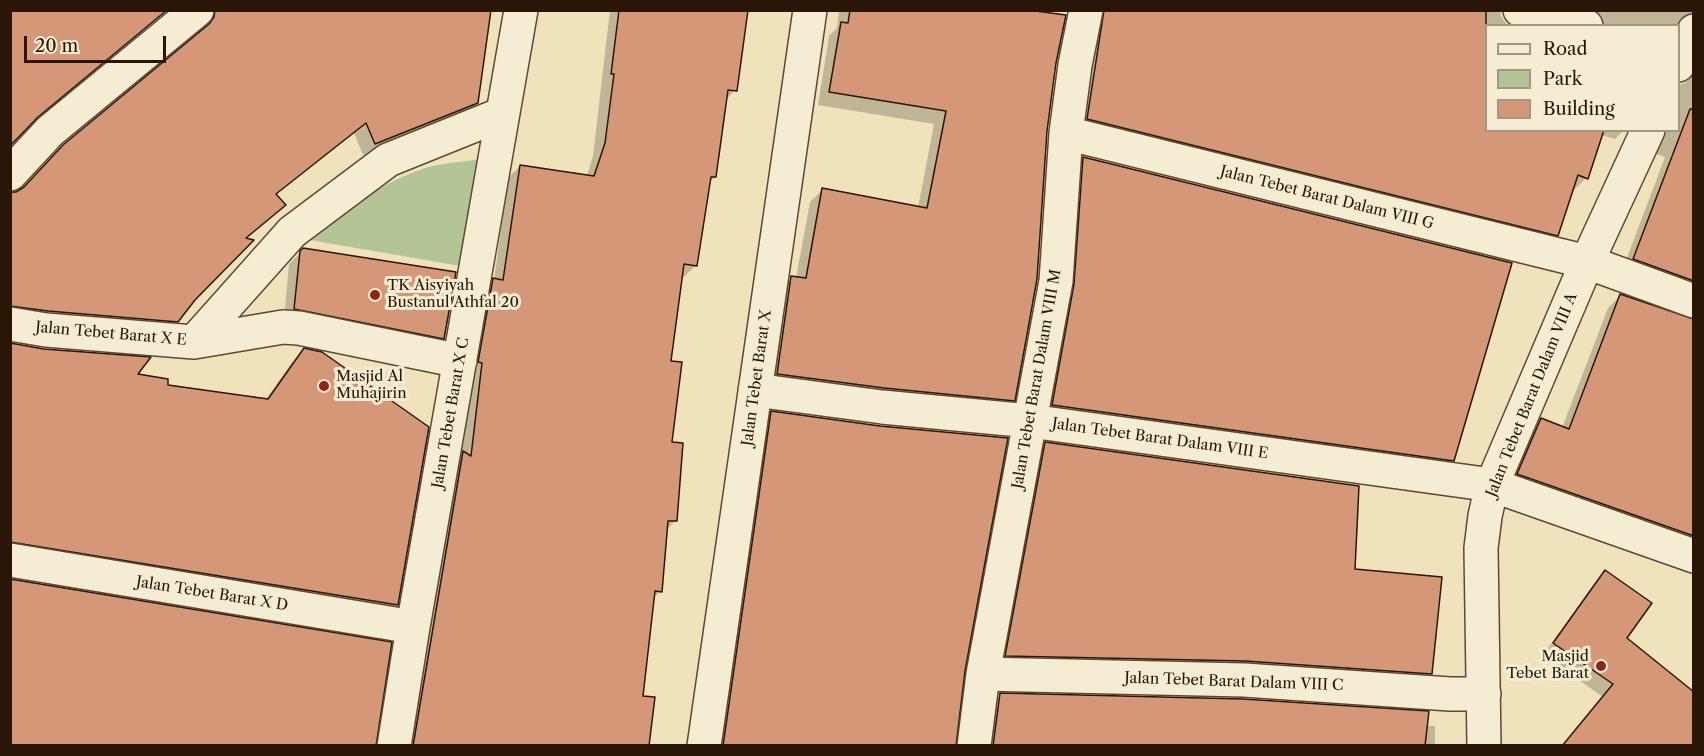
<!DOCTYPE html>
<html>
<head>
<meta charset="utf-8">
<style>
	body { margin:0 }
	#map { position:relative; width:1704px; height:756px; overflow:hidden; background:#f0e3bc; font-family:"Libre Caslon Text",serif }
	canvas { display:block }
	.frame { position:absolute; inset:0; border:12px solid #2a1606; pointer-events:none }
	.legend { position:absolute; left:1485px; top:24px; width:195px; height:108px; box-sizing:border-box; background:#f5edd3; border:2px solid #a49781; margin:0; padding:8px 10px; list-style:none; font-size:18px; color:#2a1606 }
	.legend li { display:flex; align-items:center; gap:12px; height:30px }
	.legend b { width:30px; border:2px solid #a49781 }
	.scale { position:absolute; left:24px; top:36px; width:142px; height:27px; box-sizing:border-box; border:3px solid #2a1606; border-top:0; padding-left:8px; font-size:18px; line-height:21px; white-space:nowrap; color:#2a1606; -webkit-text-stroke:4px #f5edd3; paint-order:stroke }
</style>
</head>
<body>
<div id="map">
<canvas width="1704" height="756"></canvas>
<div class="frame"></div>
<ul class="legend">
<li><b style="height:8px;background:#f5edd3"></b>Road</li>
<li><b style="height:16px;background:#b4c595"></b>Park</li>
<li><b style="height:16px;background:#d49777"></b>Building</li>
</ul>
<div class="scale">20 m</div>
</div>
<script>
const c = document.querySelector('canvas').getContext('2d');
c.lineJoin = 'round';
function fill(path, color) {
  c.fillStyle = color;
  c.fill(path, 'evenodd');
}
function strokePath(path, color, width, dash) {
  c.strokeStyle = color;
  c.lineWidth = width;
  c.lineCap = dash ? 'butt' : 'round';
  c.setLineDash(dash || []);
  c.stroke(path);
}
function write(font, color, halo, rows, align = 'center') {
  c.font = font + ' "Libre Caslon Text",serif';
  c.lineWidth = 6;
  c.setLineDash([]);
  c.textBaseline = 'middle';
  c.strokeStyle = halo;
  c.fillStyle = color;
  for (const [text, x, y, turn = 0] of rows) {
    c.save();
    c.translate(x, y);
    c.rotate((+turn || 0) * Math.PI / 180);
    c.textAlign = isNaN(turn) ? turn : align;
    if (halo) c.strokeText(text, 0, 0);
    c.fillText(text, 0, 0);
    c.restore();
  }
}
fill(new Path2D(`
	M481,159L466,267L310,240C340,211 385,181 425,168C442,163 463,162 481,159Z`), '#b4c595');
fill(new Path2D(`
	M10,10H167L28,125Z
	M200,10H490L477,103L465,115L363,155L354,133L275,195L272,217L245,240L165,333L10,319V194L17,193L22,190L203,29L204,20Z
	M610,10H747L735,90L725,101L715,177L708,183L696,265L684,277H681L669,362L675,521L666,530L661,591L652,599L641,697L647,746H404L451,464L461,455L482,292L494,280L508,178L520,166L587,176L593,156Z
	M839,10H1015L1055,62L1013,400L1000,413L765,386L778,291L791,278H796L810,202L823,189L918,208L934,124L818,105L829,36L837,28Z
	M1087,10H1500L1501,16L1508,26H1486V130H1624L1615,139L1601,135L1586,178L1574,190H1571L1557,235L1544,247L1075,131Z
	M1539,10H1694V30L1680,24L1587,26Z
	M1694,65V299L1622,271L1665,157L1652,153L1650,130H1678V85L1685,83Z
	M1084,158L1453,460L1441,472L1041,416L1072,170Z
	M304,249L443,338L431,350L284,320L289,264Z
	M1620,296L1694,321V556L1506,486L1529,433L1541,420L1562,428L1608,308Z
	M10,345L135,375L166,386L265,401L292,362L304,350L427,428L396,605L384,617L10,555Z
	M772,413L963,671L954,746H714L760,425Z
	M1046,444L1431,673L1420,685L995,667L1034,455Z
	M1605,572L1625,639L1686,746H1562L1603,697L1543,655L1594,584Z
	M1000,695L1435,726V746H983L988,707Z`), '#0003');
const building = new Path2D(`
	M10,10H167L38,117L10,146Z
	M215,10H491L478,103L375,144L366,123L276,194L286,205L246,238L254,240L195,300L178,322L48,311L10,306V192H16L24,187L63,145L209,24L214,17Z
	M619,10H748L737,91L728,90L716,177H711L697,266L684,264L671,361L682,362L672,442L683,443L677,521H668L662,592L655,591L643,696L655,697L649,746H413L463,451L471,456L482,363L478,362L493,278L503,280L520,165L594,176L605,143L614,74H611Z
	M850,10H1028L1066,15L1056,63L1047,131L1037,279L1015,401L884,388L777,374L791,276L806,278L822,188L927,208L946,111L829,92L841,22L848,23Z
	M1104,10H1486V130H1604L1588,179L1578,175L1558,236L1087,119Z
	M1690,109H1694V281L1633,259Z
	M1083,157L1512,263L1454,461L1052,405L1074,284Z
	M303,248L456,272L444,339L294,309L300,251Z
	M1620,294L1694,319V536L1517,474L1541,418L1569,429Z
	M10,343L44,349L151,357L138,374L168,379V385L268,399L304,348L322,352L429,427L398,605L10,542Z
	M771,411L880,426L1008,438L965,671L956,746H723Z
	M1045,442L1359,486L1355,569L1442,577L1432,674L1245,661L1005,656Z
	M1605,570L1652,603L1627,638L1694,692V746H1562L1613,684L1553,643Z
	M10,579L392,642L376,746H10Z
	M1000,693L1243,699L1429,711L1425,746H993Z`);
fill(building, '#d49777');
strokePath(building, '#2a1606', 1.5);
const street = new Path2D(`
	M1520,10L1586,26
	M1678,65L1694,31
	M1066,133L1587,262L1694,301
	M10,174L50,131L197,10
	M10,324L46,330L194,342L283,327L299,328L460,361
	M194,342L292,232L388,160L502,114
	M755,390L882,407L1030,421L1492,485L1694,556
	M10,560L413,627
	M983,674L1244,680L1450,694H1484
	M394,746L413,627L521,10
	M704,746L810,10
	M974,746L983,674L1056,281L1066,133L1075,65L1086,10
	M1484,746L1481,548L1485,516L1492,485L1587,262L1648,130`);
strokePath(street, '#5c4934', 36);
strokePath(street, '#f5edd3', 33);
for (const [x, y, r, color] of [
	[375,295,6,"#8f2418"],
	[324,386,6,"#8f2418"],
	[1601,666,6,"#8f2418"]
]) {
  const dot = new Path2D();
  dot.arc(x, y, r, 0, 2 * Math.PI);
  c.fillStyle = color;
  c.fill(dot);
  strokePath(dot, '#f5edd3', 2);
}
write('15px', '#2a1606', '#f5edd3', [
	["Jalan Tebet Barat Dalam VIII G",1327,198,14],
	["Jalan Tebet Barat X E",111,334,5],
	["Jalan Tebet Barat X",757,378,-82],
	["Jalan Tebet Barat Dalam VIII M",1037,379,-80],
	["Jalan Tebet Barat Dalam VIII A",1532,395,-68],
	["Jalan Tebet Barat X C",451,413,-80],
	["Jalan Tebet Barat Dalam VIII E",1160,439,8],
	["Jalan Tebet Barat X D",212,594,9],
	["Jalan Tebet Barat Dalam VIII C",1234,682,2]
]);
write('15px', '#2a1606', '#f5edd3', [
	["TK Aisyiyah",387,286],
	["Bustanul Athfal 20",387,303],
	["Masjid Al",336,377],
	["Muhajirin",336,394],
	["Masjid",1589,657,"right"],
	["Tebet Barat",1589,674,"right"]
], 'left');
</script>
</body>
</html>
